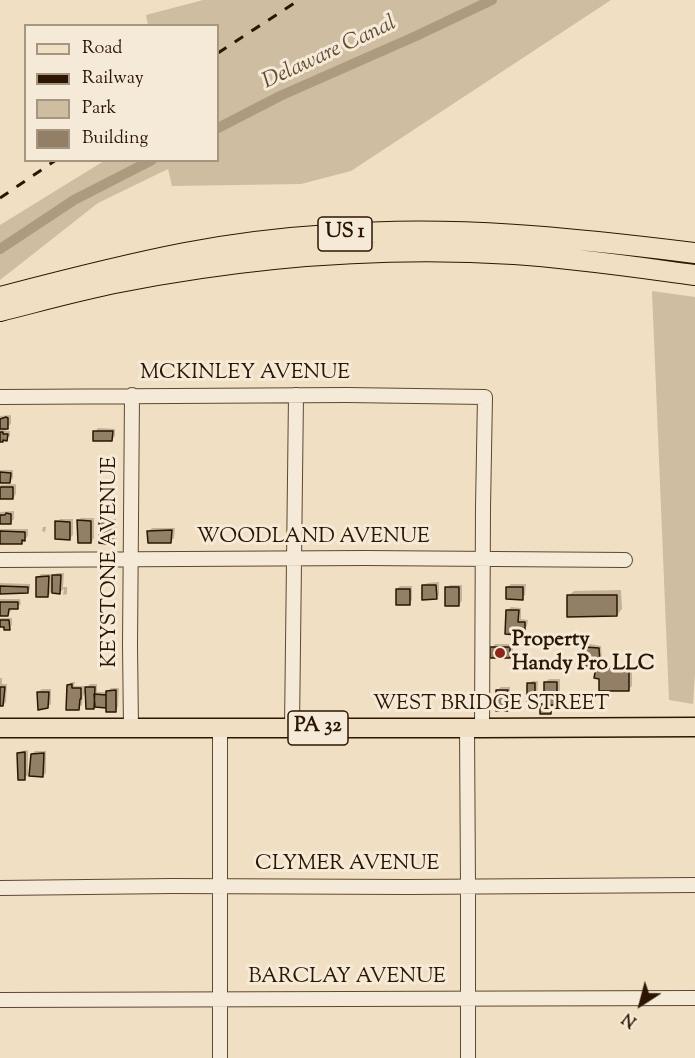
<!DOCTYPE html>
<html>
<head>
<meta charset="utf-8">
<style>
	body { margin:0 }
	#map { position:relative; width:695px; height:1058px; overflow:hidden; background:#f0dfc2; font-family:"Sorts Mill Goudy",serif }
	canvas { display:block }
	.legend { position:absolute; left:24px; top:24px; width:195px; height:138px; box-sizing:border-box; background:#f5ead7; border:2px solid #a59581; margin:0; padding:8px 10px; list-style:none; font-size:18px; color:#2c1601 }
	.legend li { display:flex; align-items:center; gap:12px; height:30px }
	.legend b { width:30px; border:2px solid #a59581 }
	.north { position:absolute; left:611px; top:974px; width:60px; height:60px; -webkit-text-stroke:4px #f5ead7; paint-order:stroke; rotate:216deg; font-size:16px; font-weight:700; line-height:24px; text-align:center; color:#2c1601 }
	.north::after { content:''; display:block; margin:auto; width:21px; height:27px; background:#2c1601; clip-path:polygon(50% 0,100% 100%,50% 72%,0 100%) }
</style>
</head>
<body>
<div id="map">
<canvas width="695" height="1058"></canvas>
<ul class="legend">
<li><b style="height:8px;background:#f0dfc2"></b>Road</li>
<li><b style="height:8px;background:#2c1601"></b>Railway</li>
<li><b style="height:16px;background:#cfbda1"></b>Park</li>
<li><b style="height:16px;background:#927f65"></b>Building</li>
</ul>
<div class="north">N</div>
</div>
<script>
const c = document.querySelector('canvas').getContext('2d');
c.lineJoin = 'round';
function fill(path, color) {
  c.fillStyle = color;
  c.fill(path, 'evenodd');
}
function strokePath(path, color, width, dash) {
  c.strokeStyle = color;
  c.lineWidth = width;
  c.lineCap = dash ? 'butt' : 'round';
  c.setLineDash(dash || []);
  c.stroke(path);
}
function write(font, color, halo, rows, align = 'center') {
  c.font = font + ' "Sorts Mill Goudy",serif';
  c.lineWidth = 6;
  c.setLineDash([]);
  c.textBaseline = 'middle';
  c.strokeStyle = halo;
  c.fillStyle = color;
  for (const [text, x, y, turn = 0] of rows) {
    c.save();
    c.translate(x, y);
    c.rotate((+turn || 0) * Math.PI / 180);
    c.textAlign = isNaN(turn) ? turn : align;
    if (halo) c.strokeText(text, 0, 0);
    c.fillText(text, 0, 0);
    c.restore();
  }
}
fill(new Path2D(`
	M203,0H611L351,171L301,184L172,186L168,169L98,203L0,280V225L104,161L218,160V26L148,25L146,15Z
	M652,291L695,297V673L693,704L669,700Z`), '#cfbda1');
fill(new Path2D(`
	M11,415V424L6,427V431H10V436L6,439L0,441V416Z
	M98,428L115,429V436L112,439L95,432Z
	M0,470H13V478L10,481H0Z
	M16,484V494L13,498L0,497V485Z
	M14,511V519L10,523H0V512Z
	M81,518H94V538L91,542L78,521Z
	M60,519H73V535L70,538L57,522Z
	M103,519H116L117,538L113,542L100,522Z
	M43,527H46L45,532L42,531Z
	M152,528H175L174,538L171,541L149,531Z
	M0,529H28V536L22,542H0Z
	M57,573H64L63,587H67V594L63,595L64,589L60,592H51L48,596L38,577L41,574H51V578Z
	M439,582V595L436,598L423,586L427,583Z
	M0,583L30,584V589L27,592H0Z
	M511,584H526L525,595L522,598L507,587Z
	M450,585H462V601L459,604L447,588Z
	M400,586H412V600L409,604L397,589Z
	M621,590L622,609L617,615L568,596L574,591Z
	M0,599H20L21,604L17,607H11V611L8,615H0Z
	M511,607L521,608V619L528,620L527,626L517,634L508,610Z
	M0,618H12V625L9,628L6,626H0Z
	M495,644H513V654L510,657L492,648Z
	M590,644L601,646L602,660H609V666L632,665V686L629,689L598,666L587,648Z
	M0,678H2V684H7L6,702L3,705H0Z
	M549,679H560V700L557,703H554V709L551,712L541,705L544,701L546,682Z
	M532,681H538L537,704L534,707L529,684Z
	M72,682H75L74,686H84V690L90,684H97V692H107L111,688H119L118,707L115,711L108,706H95L93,708L87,691L83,696L82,705L78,708L69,685Z
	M501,687H510V706L507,710L497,690Z
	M42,689H51V704L47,707L38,692Z
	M28,750V775L24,778L19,754L22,751Z
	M35,751H46V773L42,776L32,754Z`), '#0003');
strokePath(new Path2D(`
	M218,128L280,96L416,36L492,0
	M0,249L74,200L152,160`), '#ad9b80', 10);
const building = new Path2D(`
	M6,417L8,418V429H0V419Z
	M93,431H113L112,441H93Z
	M0,432H3V434H8L7,441L3,440V442H0Z
	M0,472L11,473L10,483H0Z
	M1,487H13V499H0V488Z
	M6,513L11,514V524H0V515H5Z
	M77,520L91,521V543H78Z
	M55,521L70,522V540L55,539Z
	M99,521H114V543L107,544L99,543Z
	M172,530L171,543H148L147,531Z
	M0,531L25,532V541L22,540V544H0Z
	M52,575H61L60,594L52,593Z
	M49,576L48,597H36V577Z
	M422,585H436L437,599L422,600Z
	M0,586L28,587V593L0,594Z
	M445,587H459V606H445Z
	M506,587H523V600L506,599Z
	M396,589H410V605H396Z
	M567,595H617V616L567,617Z
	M0,602H18V609H9L8,616H0Z
	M506,610H519L518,622H525V631H518L517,635L505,634Z
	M0,620H9L10,630H4V627H0Z
	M490,647H510V658H490Z
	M585,647L599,648L600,662L607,663V668H629V691H599V679L594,678L596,667L584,666Z
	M544,682H557V705H551V714H540V704H544Z
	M527,683H535V708H527Z
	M72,684V688H81V699H80L79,710H66L67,685Z
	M0,687H5L3,706H0Z
	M85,687H95L94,709H86Z
	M116,690V712H106V691Z
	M496,690H508V711H496Z
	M37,692H49L48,708L38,710Z
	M94,694L106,695V708L95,707Z
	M25,752V780H18L17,753Z
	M44,753L43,777L29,776L31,754Z`);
fill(building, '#927f65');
strokePath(building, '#2c1601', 1.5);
const minor = new Path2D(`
	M0,397L347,395L485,397L483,507L482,728
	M0,560L365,558L625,560
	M131,728L130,645L132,395
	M220,728V1058
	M292,728L296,395
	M467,728L468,886V1058
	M0,888L173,886L408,887L695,885
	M0,1000L695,998`);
const major = new Path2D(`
	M0,728H482L695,727`);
const highway = new Path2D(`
	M0,297C61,281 123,265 185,253C233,244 281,238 329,235C452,225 574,238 695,253
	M0,311C40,301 79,290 120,282C248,257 383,246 514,254C575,258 635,267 695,275`);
strokePath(minor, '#5d4831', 16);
strokePath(major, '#2c1601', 21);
strokePath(highway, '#2c1601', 22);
strokePath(minor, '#f5ead7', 14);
strokePath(major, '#f0dfc2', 18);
strokePath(highway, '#f0dfc2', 20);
strokePath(new Path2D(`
	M218,53L299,0
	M0,198L56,160`), '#2c1601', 3, [10, 10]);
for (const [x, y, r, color] of [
	[500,653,6,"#8f2418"]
]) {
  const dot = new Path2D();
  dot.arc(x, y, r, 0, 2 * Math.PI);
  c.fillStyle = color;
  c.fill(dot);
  strokePath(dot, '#f5ead7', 2);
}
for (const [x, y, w] of [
	[345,234,54],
	[318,728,60]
]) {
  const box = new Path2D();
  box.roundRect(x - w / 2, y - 17, w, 34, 4.5);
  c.fillStyle = '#f5ead7';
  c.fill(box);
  strokePath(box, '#2c1601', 1.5);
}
write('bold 20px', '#2c1601', null, [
	["US 1",345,234],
	["PA 32",318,728]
]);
write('21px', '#2c1601', '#f5ead7', [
	["MCKINLEY AVENUE",245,374],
	["WOODLAND AVENUE",313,538],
	["KEYSTONE AVENUE",111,562,-90],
	["WEST BRIDGE STREET",491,705],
	["CLYMER AVENUE",347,865],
	["BARCLAY AVENUE",347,978]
]);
write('bold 21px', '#2c1601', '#f5ead7', [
	["Property",512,641],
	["Handy Pro LLC",512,665]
], 'left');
write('italic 22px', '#604b34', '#f5ead7', [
	["Delaware Canal",330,54,-25]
]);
</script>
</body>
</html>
